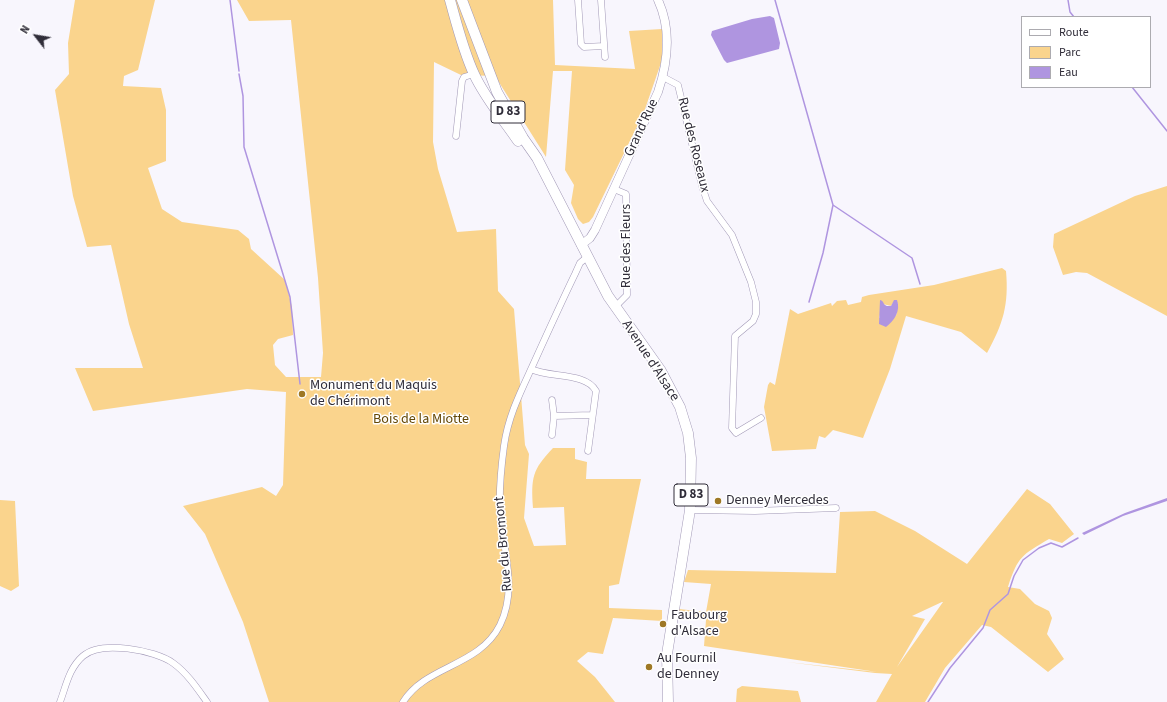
<!DOCTYPE html>
<html>
<head>
<meta charset="utf-8">
<style>
	body { margin:0 }
	#map { position:relative; width:1167px; height:702px; overflow:hidden; background:#f8f6fd; font-family:"Source Sans 3",sans-serif }
	canvas { display:block }
	.legend { position:absolute; left:1021px; top:16px; width:130px; height:72px; box-sizing:border-box; background:#fff; border:1px solid #acabb0; margin:0; padding:5px 7px; list-style:none; font-size:12px; color:#302d39 }
	.legend li { display:flex; align-items:center; gap:8px; height:20px }
	.legend b { width:20px; border:1px solid #acabb0 }
	.north { position:absolute; left:16px; top:16px; width:40px; height:40px; -webkit-text-stroke:3px #fff; paint-order:stroke; rotate:301deg; font-size:11px; font-weight:700; line-height:16px; text-align:center; color:#302d39 }
	.north::after { content:''; display:block; margin:auto; width:14px; height:18px; background:#302d39; clip-path:polygon(50% 0,100% 100%,50% 72%,0 100%) }
</style>
</head>
<body>
<div id="map">
<canvas width="1167" height="702"></canvas>
<ul class="legend">
<li><b style="height:5px;background:#fff"></b>Route</li>
<li><b style="height:11px;background:#fad48d"></b>Parc</li>
<li><b style="height:11px;background:#af95e0"></b>Eau</li>
</ul>
<div class="north">N</div>
</div>
<script>
const c = document.querySelector('canvas').getContext('2d');
c.lineJoin = 'round';
function fill(path, color) {
  c.fillStyle = color;
  c.fill(path, 'evenodd');
}
function strokePath(path, color, width, dash) {
  c.strokeStyle = color;
  c.lineWidth = width;
  c.lineCap = dash ? 'butt' : 'round';
  c.setLineDash(dash || []);
  c.stroke(path);
}
function write(font, color, halo, rows, align = 'center') {
  c.font = font + ' "Source Sans 3",sans-serif';
  c.lineWidth = 3;
  c.setLineDash([]);
  c.textBaseline = 'middle';
  c.strokeStyle = halo;
  c.fillStyle = color;
  for (const [text, x, y, turn = 0] of rows) {
    c.save();
    c.translate(x, y);
    c.rotate((+turn || 0) * Math.PI / 180);
    c.textAlign = isNaN(turn) ? turn : align;
    if (halo) c.strokeText(text, 0, 0);
    c.fillText(text, 0, 0);
    c.restore();
  }
}
fill(new Path2D(`
	M75,0H155L138,70L124,76L123,86L161,88L166,110V161L148,168L162,209L182,222L238,230L249,239L251,249L285,280L292,307L293,335L278,339L273,345L275,365L286,377H321L323,353L318,278L291,20L249,21L237,0H553L555,65L635,69L629,31L662,29V60L644,112L593,217L589,222L583,224L578,219L571,203L574,185L565,170L572,71H553L546,157L495,76L461,75L434,62L433,142L438,169L457,232L496,229L498,291L514,309L525,445L529,454L524,518L534,546L566,545L564,507L533,508C531,478 532,470 553,448H575V459L587,462L586,479H641L619,584L609,586V608L662,610V621L613,618L603,654L588,652L577,661L595,677L615,702H269L243,622L205,534L183,506L262,487L276,496L283,485L286,392L247,389L93,411L75,368H143L129,324L111,245L87,247L73,196L55,90L69,74L68,43Z
	M1167,186V316L1087,273L1076,272L1063,275L1053,247L1054,234L1135,196Z
	M1002,268L1006,271C1009,305 1003,324 987,353L961,332L906,316L890,369L863,438L833,430L825,438L819,436L816,449L772,451L764,407L768,385L770,382L775,385L790,309L798,314L831,303L832,306L837,301L846,300L848,305L861,302L862,297L869,295L934,285ZM893,303H898L896,316L879,318L883,304L891,306Z
	M1027,489L1050,504L1074,534L1062,543L1049,539C1022,555 1018,556 1008,587L1020,589L1035,604L1049,611L1052,618L1047,634L1064,659L1048,672L991,627L982,625L945,668L925,702H876L892,674L875,673L787,662L877,672L704,646L706,620L678,616L679,609L706,612L711,584L684,582L688,570L836,573L840,512L875,511L915,531L967,564ZM942,602H943L897,667L925,619L912,616Z
	M0,500L15,501L19,586L11,591L0,586Z
	M742,686L798,691L801,702H736L737,689Z`), '#fad48d');
fill(new Path2D(`
	M770,16L774,18L780,43L779,49L727,63L724,60L711,35L712,31L752,19Z
	M880,300C885,301 882,307 891,306L894,300H897C901,311 894,321 886,327L879,324Z
	M1167,498V501L1123,516L1084,535L1082,533L1125,513Z`), '#af95e0');
strokePath(new Path2D(`
	M230,0L239,71
	M775,0L833,205L823,253L809,302
	M1068,0L1070,12L1074,17
	M239,74L243,96L244,147L290,297L300,384
	M1132,87L1167,131
	M833,205L912,258L920,284
	M928,702L950,668L983,628L990,610L1008,594L1014,576L1023,560L1039,548L1051,543L1062,547L1078,538`), '#af95e0', 1.5);
const minor = new Path2D(`
	M578,0L581,44L584,47L604,46
	M601,0L605,57
	M663,77L678,85L702,186L707,201L732,235L751,282L756,302V314L753,321L735,336L732,428L736,433L761,418
	M456,136L462,81L464,77L474,74
	M614,189L626,194L627,295L615,307
	M531,369C549,378 586,372 596,391L588,451
	M552,400L554,416
	M552,435L554,416L592,415
	M690,510L755,511L836,508
	M60,702C66,686 69,668 83,656C101,640 155,650 173,663C187,673 197,688 207,702
	M403,702C426,665 479,667 500,625C518,588 503,551 500,512C499,490 501,468 504,446C508,417 520,393 532,367C546,336 560,305 575,274L580,263L587,257`);
const tertiary = new Path2D(`
	M581,245L590,238L595,230L658,92C668,62 672,30 658,0`);
const primary = new Path2D(`
	M450,0C457,25 463,50 474,74C485,98 503,119 518,141
	M462,0L497,92L523,138L537,158L608,296L661,371L680,407L688,433L691,458L690,510L667,654L668,702`);
strokePath(minor, '#a198b6', 7);
strokePath(tertiary, '#a198b6', 9);
strokePath(primary, '#a198b6', 11);
strokePath(minor, '#fff', 6);
strokePath(tertiary, '#fff', 8);
strokePath(primary, '#fff', 10);
for (const [x, y, r, color] of [
	[302,394,4,"#9e7825"],
	[718,501,4,"#9e7825"],
	[663,624,4,"#9e7825"],
	[649,667,4,"#9e7825"]
]) {
  const dot = new Path2D();
  dot.arc(x, y, r, 0, 2 * Math.PI);
  c.fillStyle = color;
  c.fill(dot);
  strokePath(dot, '#fff', 1.5);
}
for (const [x, y, w] of [
	[508,112,34],
	[691,495,34]
]) {
  const box = new Path2D();
  box.roundRect(x - w / 2, y - 11, w, 22, 3);
  c.fillStyle = '#fff';
  c.fill(box);
  strokePath(box, '#302d39', 1);
}
write('bold 13px', '#302d39', null, [
	["D 83",508,112],
	["D 83",691,495]
]);
write('14px', '#302d39', '#fff', [
	["Grand'Rue",642,128,-65],
	["Rue des Roseaux",693,145,76],
	["Rue des Fleurs",627,246,-90],
	["Avenue d'Alsace",650,361,57],
	["Rue du Bromont",504,544,-95]
]);
write('14px', '#302d39', '#fff', [
	["Monument du Maquis",310,386],
	["de Chérimont",310,402],
	["Denney Mercedes",726,501],
	["Faubourg",671,616],
	["d'Alsace",671,632],
	["Au Fournil",657,659],
	["de Denney",657,675]
], 'left');
write('14px', '#644806', '#fff', [
	["Bois de la Miotte",421,420]
]);
</script>
</body>
</html>
